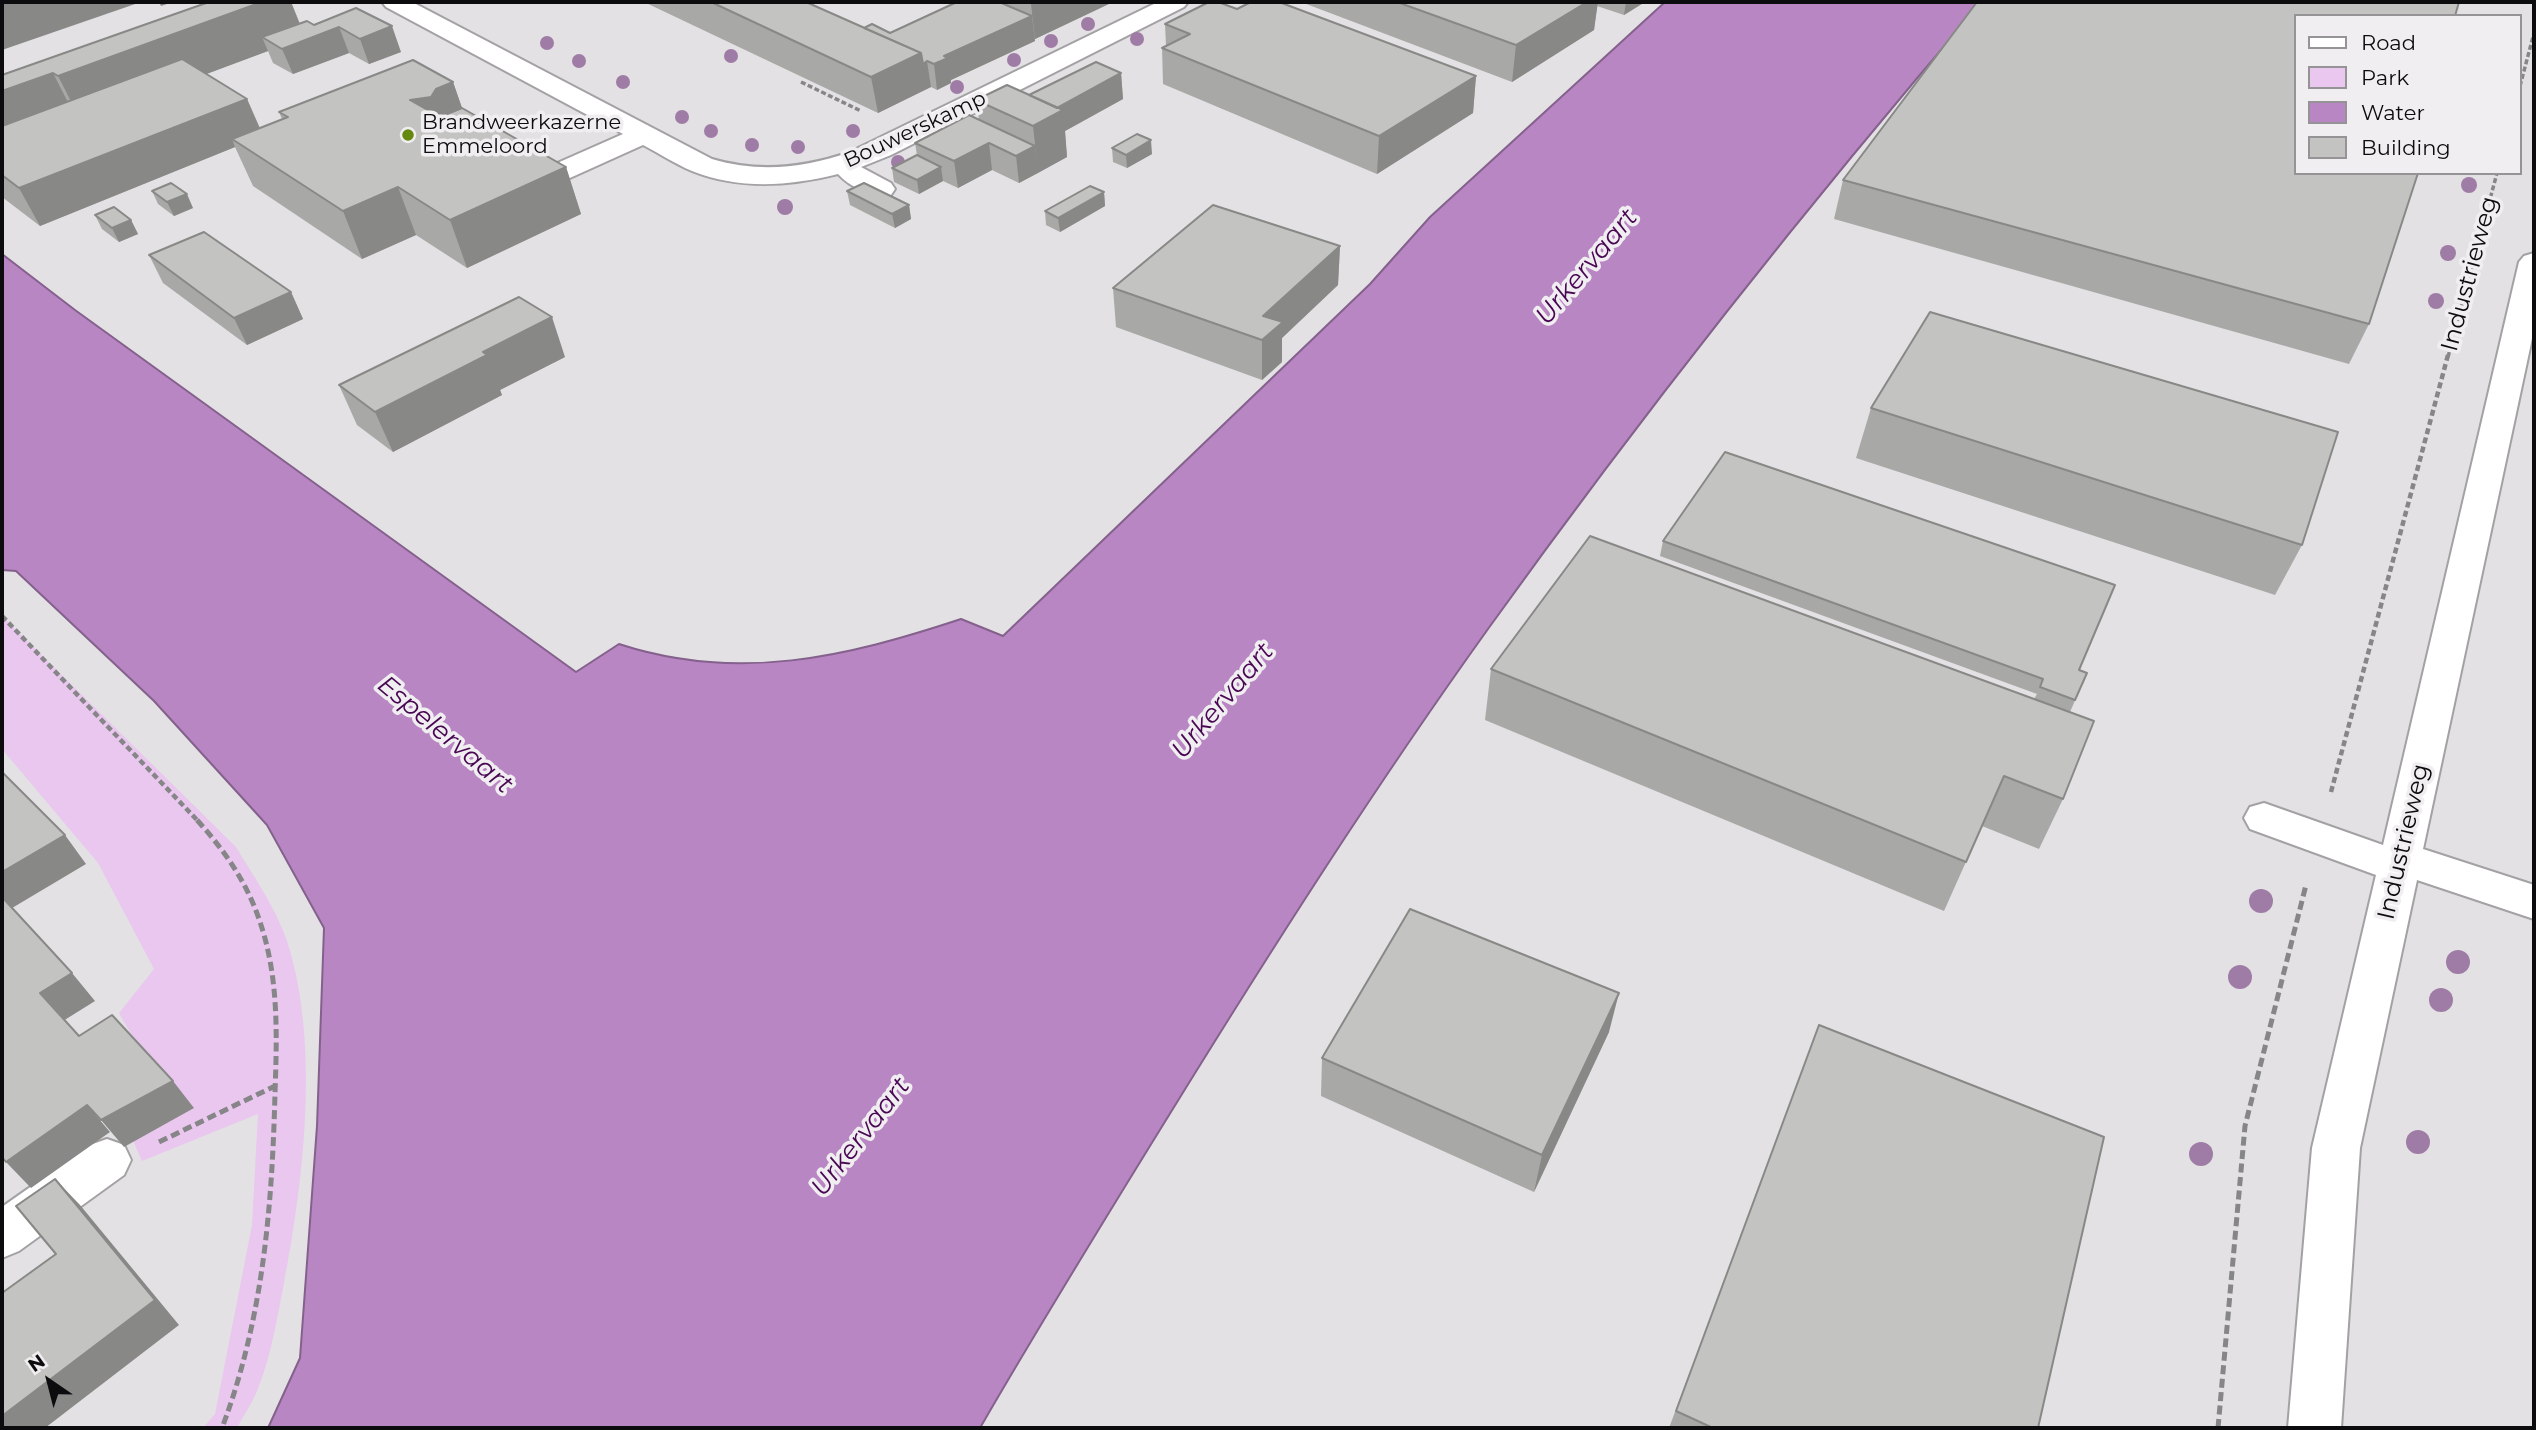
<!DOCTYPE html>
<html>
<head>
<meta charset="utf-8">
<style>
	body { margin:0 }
	#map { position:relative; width:2536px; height:1430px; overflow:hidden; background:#e3e1e4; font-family:Montserrat,sans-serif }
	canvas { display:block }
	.frame { position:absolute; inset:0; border:4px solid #0c0b0d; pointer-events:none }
	.legend { position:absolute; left:2294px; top:14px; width:228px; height:161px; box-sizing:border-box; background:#f1eef1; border:2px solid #959396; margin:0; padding:9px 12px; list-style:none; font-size:21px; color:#0c0b0d }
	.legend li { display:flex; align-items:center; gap:14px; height:35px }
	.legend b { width:35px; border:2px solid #959396 }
	.north { position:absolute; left:14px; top:1346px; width:70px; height:70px; -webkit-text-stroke:5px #f1eef1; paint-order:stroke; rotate:325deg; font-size:19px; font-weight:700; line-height:28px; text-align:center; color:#0c0b0d }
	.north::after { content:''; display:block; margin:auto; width:24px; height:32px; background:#0c0b0d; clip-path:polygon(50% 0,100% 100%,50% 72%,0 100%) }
</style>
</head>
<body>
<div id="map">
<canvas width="2536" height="1430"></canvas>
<div class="frame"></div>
<ul class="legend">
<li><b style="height:9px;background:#fff"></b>Road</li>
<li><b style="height:19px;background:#e9c7ef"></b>Park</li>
<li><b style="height:19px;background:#b886c2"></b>Water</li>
<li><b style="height:19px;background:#c3c4c1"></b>Building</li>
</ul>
<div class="north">N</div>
</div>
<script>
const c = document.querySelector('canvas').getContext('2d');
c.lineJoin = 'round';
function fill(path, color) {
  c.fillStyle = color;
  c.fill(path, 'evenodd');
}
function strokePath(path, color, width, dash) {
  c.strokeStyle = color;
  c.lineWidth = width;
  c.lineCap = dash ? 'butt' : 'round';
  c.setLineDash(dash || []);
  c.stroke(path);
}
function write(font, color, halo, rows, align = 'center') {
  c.font = font + ' Montserrat,sans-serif';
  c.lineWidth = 7;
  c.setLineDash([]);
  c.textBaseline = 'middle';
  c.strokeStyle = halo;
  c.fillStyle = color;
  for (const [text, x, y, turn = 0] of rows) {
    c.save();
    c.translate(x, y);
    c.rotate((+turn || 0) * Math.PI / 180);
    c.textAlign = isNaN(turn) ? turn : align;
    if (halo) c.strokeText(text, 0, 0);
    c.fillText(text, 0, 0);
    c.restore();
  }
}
fill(new Path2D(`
	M2,616L236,847C254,877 276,908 287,941C320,1043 304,1179 284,1283C277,1319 271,1357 257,1391C252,1404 243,1416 237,1428H203L215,1414L252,1225L258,1114L142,1161L127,1127L172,1106L119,1013L154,969L98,863L2,749Z`), '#e9c7ef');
const water = new Path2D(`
	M1665,2H1982C1809,203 1643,413 1488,629C1374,788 1269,953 1166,1120C1103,1222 1040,1324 980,1428H268L300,1358L317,1126L324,928L267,825L154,701L16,571L2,570V254L75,310L576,672L619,644C738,683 846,657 961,619L1003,636L1370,284L1430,217Z`);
fill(water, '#b886c2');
strokePath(water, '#84618c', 2);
const minor = new Path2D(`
	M382,2H412L712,159C759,173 804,168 850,152L1158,2H1188L1184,7L891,155L861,167L891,183L895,189L891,195C873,199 850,187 838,174C790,186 739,190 692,171C675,164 659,153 643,145L541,191L531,193L521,191L517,185L521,179L623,134L386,7Z
	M2534,253V329L2423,849L2534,885V919L2417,880L2360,1148L2341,1428H2288L2312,1148L2376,875L2250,829L2244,818L2250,807L2264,803L2383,845L2519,262L2524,256Z
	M107,1139L124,1145L131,1160L124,1175L19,1251L2,1258V1207L90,1145Z`);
strokePath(minor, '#a4a1a5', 4);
strokePath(new Path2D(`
	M801,82L861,111
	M2520,86L2534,33
	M2448,357L2497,173`), '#868587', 3.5, [5, 2.5]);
strokePath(new Path2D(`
	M2,616L199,822
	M2331,792L2448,355`), '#868587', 4.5, [6, 3.5]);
strokePath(new Path2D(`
	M197,820C224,850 246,881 259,919C279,976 277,1034 275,1093C272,1209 263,1319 222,1428
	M159,1142L275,1086
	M2218,1428L2245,1126L2306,885`), '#868587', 5, [9, 4.5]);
fill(minor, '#fff');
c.fillStyle = '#9f7ca6';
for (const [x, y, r] of [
	[1088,24,7],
	[1137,39,7],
	[1051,41,7],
	[547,43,7],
	[731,56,7],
	[1014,60,7],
	[579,61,7],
	[623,82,7],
	[957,87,7],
	[682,117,7],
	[711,131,7],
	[853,131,7],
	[752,145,7],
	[798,147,7],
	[898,162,7],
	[2469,185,8],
	[785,207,8],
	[2448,253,8],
	[2436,301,8],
	[2261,901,12],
	[2458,962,12],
	[2240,977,12],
	[2441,1000,12],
	[2418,1142,12],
	[2201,1154,12]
]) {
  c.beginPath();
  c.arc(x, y, r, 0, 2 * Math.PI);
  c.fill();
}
fill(new Path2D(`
	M291,2L300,24L314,25L356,8L401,52L369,64L349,53L293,74L273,63L268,51L206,74L247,99L260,128L282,119L279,112L453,82L462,108L566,167L581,214L467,268L416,235L362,259L253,186L235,147L40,226L2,197V75Z
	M644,2H806L864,28L890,33L952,4L946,2H1113L1035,39V41L951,80V83L937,90L931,87L878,113Z
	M1301,2H1645L1624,15L1597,6L1594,30L1512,82Z
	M1237,9L1476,76L1473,113L1377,174L1163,84L1162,48L1166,46L1165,24Z
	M2296,16L2369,324L2349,364L1834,219L1843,180Z
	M1121,73L1123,99L1065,131L1067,157L1019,183L992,170L958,188L943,181L919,194L894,182L892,168L917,155L915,143L979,120L976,100L1029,95Z
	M1112,148L1152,154L1127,168L1113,162Z
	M152,191L193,208L174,216L158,204Z
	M847,191L909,205L911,219L895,228L850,205Z
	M1104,192L1105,206L1060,232L1046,225L1045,211Z
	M95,215L131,220L138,234L119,242L102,229Z
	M1340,246L1338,285L1282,338V362L1262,380L1116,327L1113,288Z
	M149,255L291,292L303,319L247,345L163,283Z
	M565,357L500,390L502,395L393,452L357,425L339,385Z
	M1871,408L2302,545L2275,595L1856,458Z
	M1663,541L2087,673L2070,712L2063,799L2039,849L1982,826L1944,911L1485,720L1491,669L2034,699L2037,694L1660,556Z
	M1819,1025L2038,1428H1669Z
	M1609,1032L1534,1192L1321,1096L1322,1058Z`), '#a8a9a6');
fill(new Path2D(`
	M2,2H141L2,50Z
	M159,2H173L161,6Z
	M262,2H291L305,37H262L268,51L81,121L58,76Z
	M1035,2H1113L1035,39L1031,4Z
	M1587,2H1598L1594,30L1512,82L1516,45Z
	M1626,2H1645L1624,15Z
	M1032,16L1035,41L951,80V83L937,90L934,64L944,56Z
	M392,26L401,52L369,64L360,39Z
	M339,27L349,53L293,74L282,49Z
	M921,53L927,61L931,87L878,113L871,77Z
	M53,73L76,118L2,146V91Z
	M1121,73L1123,99L1065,131L1067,157L1038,173L1033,126L1053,110Z
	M1476,76L1473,113L1377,174L1379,136Z
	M453,82L469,128L453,135L410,100Z
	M247,99L263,136L232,139L235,147L40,226L19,188Z
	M1151,140L1152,154L1127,168L1126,155Z
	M989,143L992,170L958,188L954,161Z
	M1035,146L1038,173L1019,183L1016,156Z
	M566,167L581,214L467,268L450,220Z
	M941,167L943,181L919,194L917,180Z
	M398,187L416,235L362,259L343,211Z
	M1104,192L1105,206L1060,232L1058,218Z
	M187,194L193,208L174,216L167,202Z
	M909,205L911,219L895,228L892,214Z
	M131,220L138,234L119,242L112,228Z
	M1340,246L1338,285L1282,338V362L1262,380V340L1263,316Z
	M291,292L303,319L247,345L234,318Z
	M552,317L565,357L500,390L502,395L393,452L375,412L483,352Z
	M65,835L86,864L2,914V872Z
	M72,973L95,1001L63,1021L40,993Z
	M1619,993L1609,1032L1534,1192L1542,1155Z
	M173,1081L194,1108L124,1147L101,1120Z
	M87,1105L110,1132L31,1188L6,1162Z
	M55,1179L80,1205L179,1325L45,1428H2V1416L155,1300Z`), '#888987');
const building = new Path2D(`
	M209,2H262L58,76L53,73L2,91V75Z
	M711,2H806L921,53L871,77Z
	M957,2H999L1032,16L944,56L948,58L934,64L927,61L923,64L921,53L864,28L872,24L890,33Z
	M1209,2H1218L1237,9L1251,2H1279L1476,76L1379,136L1162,48L1190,34L1165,24Z
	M1397,2H1587L1516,45Z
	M1977,2H2459L2455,16H2296V173H2418L2369,324L1843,180Z
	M356,8L392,26L360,39L339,27L282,49L262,37L307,21L314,25Z
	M182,59L247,99L19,188L2,175V126Z
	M413,60L453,82L436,89L431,97L410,100L440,117L462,108L566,167L450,220L398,187L343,211L232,139L288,117L279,112Z
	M1096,62L1121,73L1057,108L1029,95Z
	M1007,85L1063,110L1033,126L976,100Z
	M969,115L1035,146L1016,156L989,143L954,161L915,143Z
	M1137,134L1151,140L1126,155L1112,148Z
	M917,155L941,167L917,180L892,168Z
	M171,183L187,194L167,202L152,191Z
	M864,183L909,205L892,214L847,191Z
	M1090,186L1104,192L1058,218L1045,211Z
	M1213,205L1340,246L1263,316L1283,322L1262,340L1113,288Z
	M114,207L131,220L112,228L95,215Z
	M204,232L291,292L234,318L149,255Z
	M519,297L552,317L483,352L487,355L375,412L339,385Z
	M1930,312L2338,432L2302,545L1871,408Z
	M1725,452L2115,585L2079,670L2087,673L2075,700L2040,687L2043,679L1663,541Z
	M1590,536L2094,721L2063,799L2004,776L1966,862L1491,669Z
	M2,772L65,835L2,872Z
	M2,897L72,973L40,993L79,1036L112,1015L173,1081L101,1120L87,1105L6,1162L2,1157Z
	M1410,909L1619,993L1542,1155L1322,1058Z
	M1819,1025L2104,1137L2038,1428H1713L1676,1411Z
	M55,1179L155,1300L2,1416V1293L56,1254L16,1206Z`);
fill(building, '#c3c4c1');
strokePath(building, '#888987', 2);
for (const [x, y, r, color] of [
	[408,135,7,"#65890f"]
]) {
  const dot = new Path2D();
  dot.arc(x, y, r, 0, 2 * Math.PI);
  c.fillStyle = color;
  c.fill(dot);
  strokePath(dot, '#f1eef1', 2.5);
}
write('21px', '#0c0b0d', '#f1eef1', [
	["Brandweerkazerne",422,123],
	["Emmeloord",422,147]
], 'left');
write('21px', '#0c0b0d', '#f1eef1', [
	["Bouwerskamp",915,130,-25]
]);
write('24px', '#0c0b0d', '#f1eef1', [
	["Industrieweg",2470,274,-75],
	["Industrieweg",2404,842,-77]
]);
write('italic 26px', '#480653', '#f1eef1', [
	["Urkervaart",1587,267,-50],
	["Urkervaart",1223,701,-50],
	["Espelervaart",445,735,40],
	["Urkervaart",861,1137,-52]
]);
</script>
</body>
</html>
